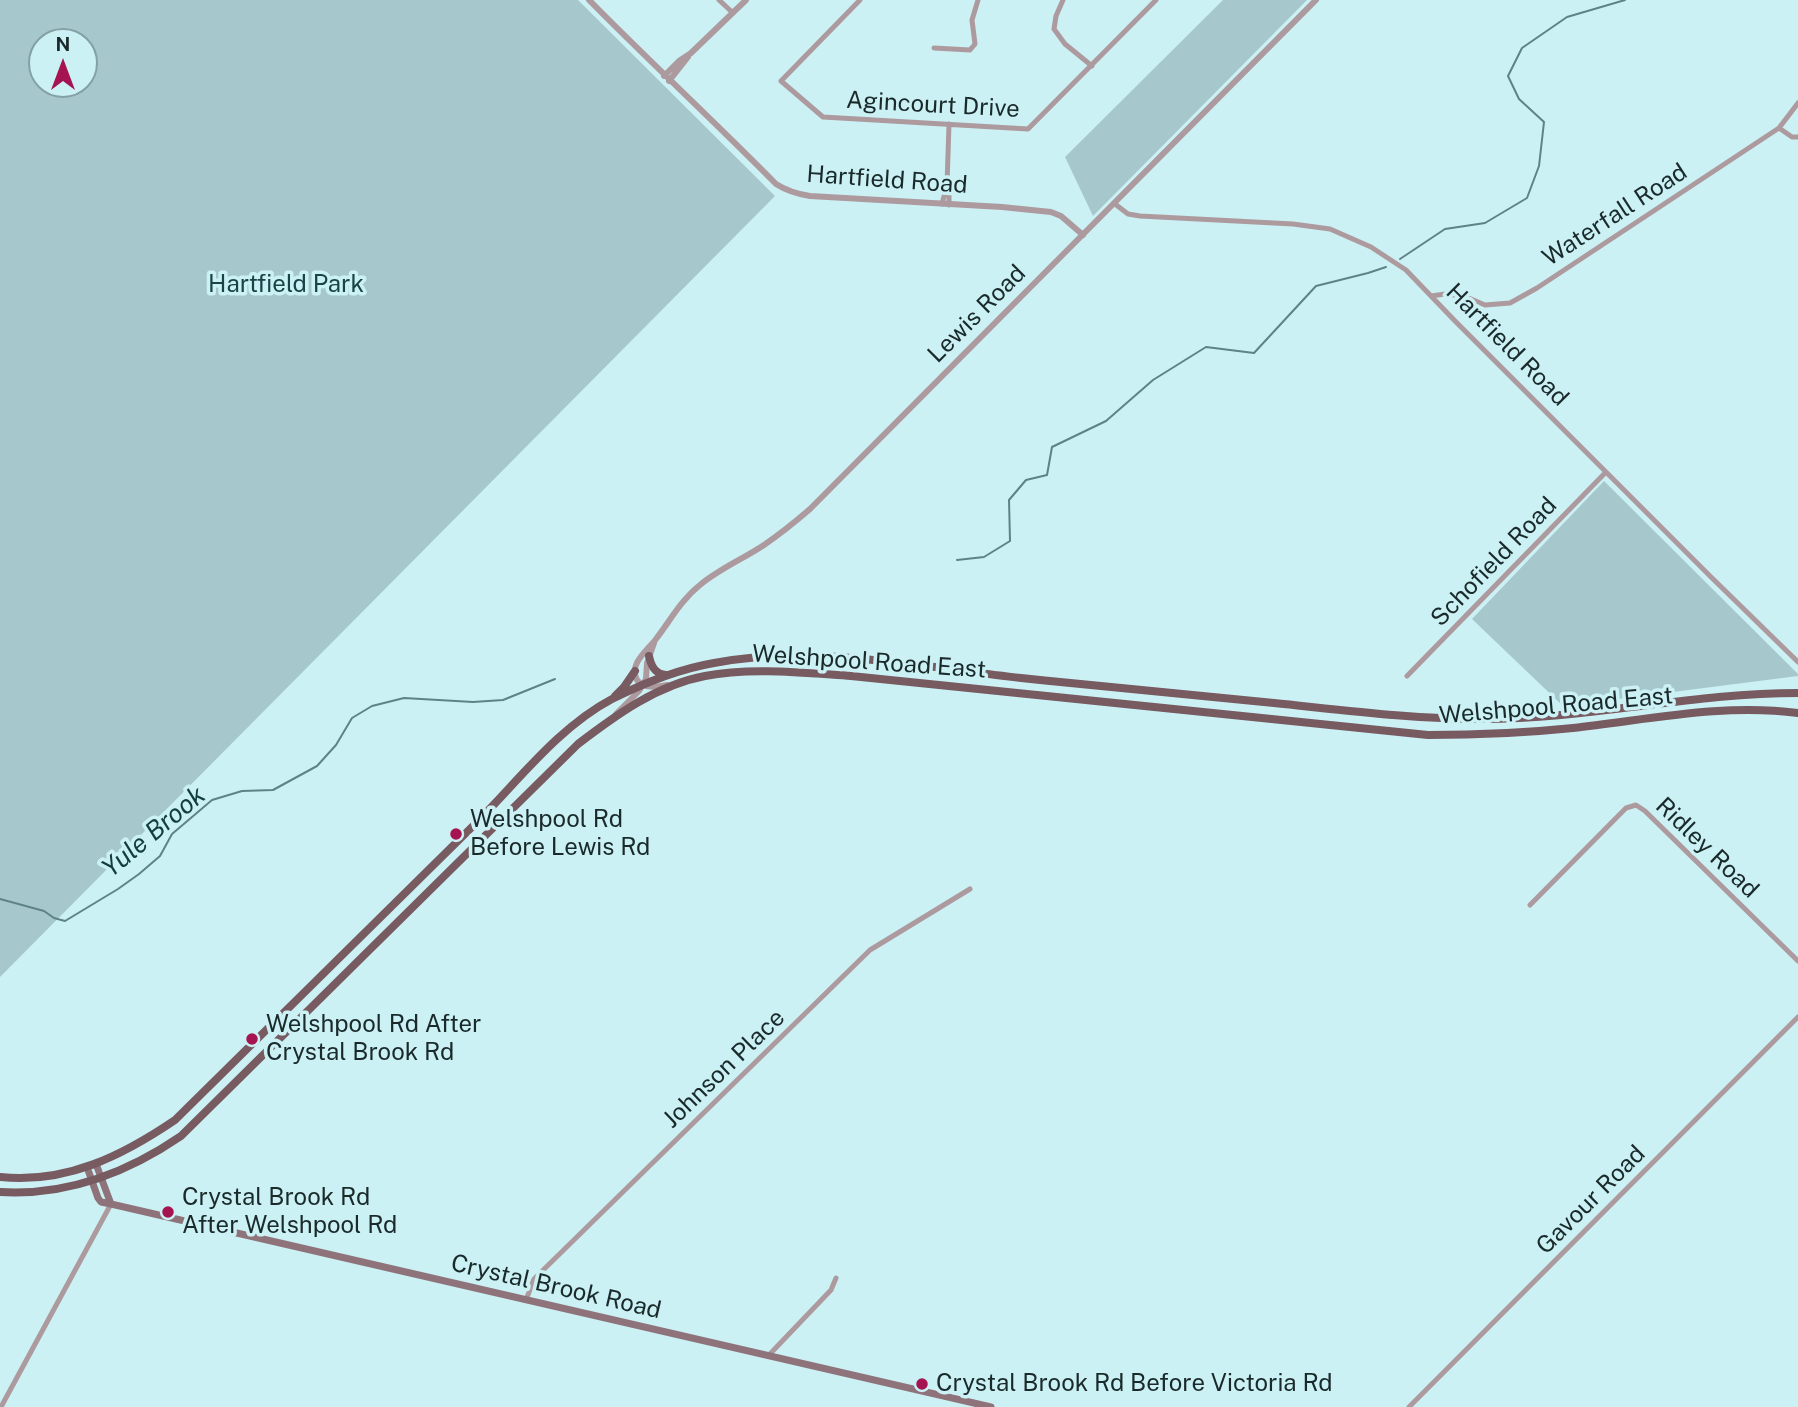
<!DOCTYPE html>
<html>
<head>
<meta charset="utf-8">
<style>
	body { margin:0 }
	#map { position:relative; width:1798px; height:1407px; overflow:hidden; background:#cbf1f5; font-family:"Public Sans",sans-serif }
	canvas { display:block }
	.north { position:absolute; left:28px; top:28px; width:70px; height:70px; box-sizing:border-box; background:#cbf1f5; border:2px solid #84a1a4; border-radius:50%; rotate:0deg; font-size:19px; font-weight:700; line-height:28px; text-align:center; color:#1a292a }
	.north::after { content:''; display:block; margin:auto; width:24px; height:32px; background:#a51350; clip-path:polygon(50% 0,100% 100%,50% 72%,0 100%) }
</style>
</head>
<body>
<div id="map">
<canvas width="1798" height="1407"></canvas>
<div class="north">N</div>
</div>
<script>
const c = document.querySelector('canvas').getContext('2d');
c.lineJoin = 'round';
function fill(path, color) {
  c.fillStyle = color;
  c.fill(path, 'evenodd');
}
function strokePath(path, color, width, dash) {
  c.strokeStyle = color;
  c.lineWidth = width;
  c.lineCap = dash ? 'butt' : 'round';
  c.setLineDash(dash || []);
  c.stroke(path);
}
function write(font, color, halo, rows, align = 'center') {
  c.font = font + ' "Public Sans",sans-serif';
  c.lineWidth = 7;
  c.setLineDash([]);
  c.textBaseline = 'middle';
  c.strokeStyle = halo;
  c.fillStyle = color;
  for (const [text, x, y, turn = 0] of rows) {
    c.save();
    c.translate(x, y);
    c.rotate((+turn || 0) * Math.PI / 180);
    c.textAlign = isNaN(turn) ? turn : align;
    if (halo) c.strokeText(text, 0, 0);
    c.fillText(text, 0, 0);
    c.restore();
  }
}
fill(new Path2D(`
	M0,0H578L775,196L0,977ZM42,42H84V84H42Z
	M1223,0H1307L1093,216L1065,157Z
	M1604,481L1798,674V676L1563,706L1472,619Z`), '#a6c8cc');
strokePath(new Path2D(`
	M1400,259L1445,229L1485,223L1527,198L1539,166L1544,122L1519,99L1508,76L1522,48L1567,17L1625,0
	M957,560L984,557L1010,541L1009,500L1026,480L1047,475L1052,447L1106,421L1153,380L1206,347L1254,353L1316,286L1368,273L1386,267
	M0,899L44,911L54,918L65,921L118,889L139,874L160,856L172,834L212,800L242,791L273,790L317,766L336,745L352,718L372,706L404,698L473,702L503,700L555,679`), '#5e8386', 2);
strokePath(new Path2D(`
	M719,0L733,13
	M860,0L781,81L823,117L1028,129L1156,0
	M1063,0L1056,16L1054,29L1065,44L1092,66
	M934,48L970,50L975,44L972,20L978,0
	M1779,128L1792,137H1798
	M947,185L949,192V205
	M942,204L947,185L949,124
	M1115,204L1128,214L1140,216L1293,224L1330,229L1371,247L1406,270L1456,322L1711,577L1798,662
	M1431,296L1445,294L1464,296L1485,305L1510,303L1537,288L1779,128L1798,103
	M1407,676L1606,472
	M1530,905L1626,808L1636,805L1645,811L1798,961
	M526,1300L534,1279L870,950L970,889
	M768,1356L831,1290L836,1278
	M1,1407L111,1204
	M1409,1407L1798,1017`), '#ac9a9e', 5);
strokePath(new Path2D(`
	M589,0C650,62 714,121 776,184C787,191 797,194 810,196L1002,207L1051,212L1061,216L1083,235
	M664,76L679,61L691,53L746,0
	M669,81L688,57
	M667,685C658,687 643,689 637,680C628,664 648,650 656,639C670,621 681,600 700,585C719,569 743,559 764,545C780,534 795,522 810,509L1316,0
	M616,714L639,691L646,679L647,663L654,643`), '#ac9a9e', 6);
strokePath(new Path2D(`
	M96,1164L111,1204
	M87,1167L98,1198L101,1202L111,1204L991,1407`), '#8e747a', 7);
strokePath(new Path2D(`
	M649,656C651,666 655,674 666,675
	M615,696L624,687L635,671
	M0,1177C66,1184 122,1156 175,1120C274,1023 373,925 472,827C516,784 557,728 612,699C644,683 679,669 714,663C814,644 921,667 1021,678C1105,687 1189,695 1274,703C1343,710 1412,719 1482,719C1588,719 1692,693 1798,693
	M0,1192C66,1196 127,1173 181,1136L578,744C616,715 657,685 705,676C750,667 805,673 851,676L1428,735C1477,735 1525,733 1573,728C1647,720 1723,703 1798,713`), '#785a61', 8);
for (const [x, y, r, color] of [
	[456,834,7,"#a51350"],
	[252,1039,7,"#a51350"],
	[168,1212,7,"#a51350"],
	[922,1384,7,"#a51350"]
]) {
  const dot = new Path2D();
  dot.arc(x, y, r, 0, 2 * Math.PI);
  c.fillStyle = color;
  c.fill(dot);
  strokePath(dot, '#cbf1f5', 2.5);
}
write('24px', '#1a292a', '#cbf1f5', [
	["Agincourt Drive",933,105,3],
	["Hartfield Road",887,180,4],
	["Waterfall Road",1615,215,-33],
	["Lewis Road",977,314,-45],
	["Hartfield Road",1507,345,45],
	["Schofield Road",1494,562,-46],
	["Welshpool Road East",869,662,4],
	["Welshpool Road East",1556,706,-5],
	["Ridley Road",1707,848,44],
	["Johnson Place",724,1069,-44],
	["Gavour Road",1591,1200,-45],
	["Crystal Brook Road",556,1287,13]
]);
write('24px', '#184347', '#cbf1f5', [
	["Hartfield Park",286,285]
]);
write('24px', '#1a292a', '#cbf1f5', [
	["Welshpool Rd",470,820],
	["Before Lewis Rd",470,848],
	["Welshpool Rd After",266,1025],
	["Crystal Brook Rd",266,1053],
	["Crystal Brook Rd",182,1198],
	["After Welshpool Rd",182,1226],
	["Crystal Brook Rd Before Victoria Rd",936,1384]
], 'left');
write('italic 26px', '#113d41', '#cbf1f5', [
	["Yule Brook",154,832,-40]
]);
</script>
</body>
</html>
